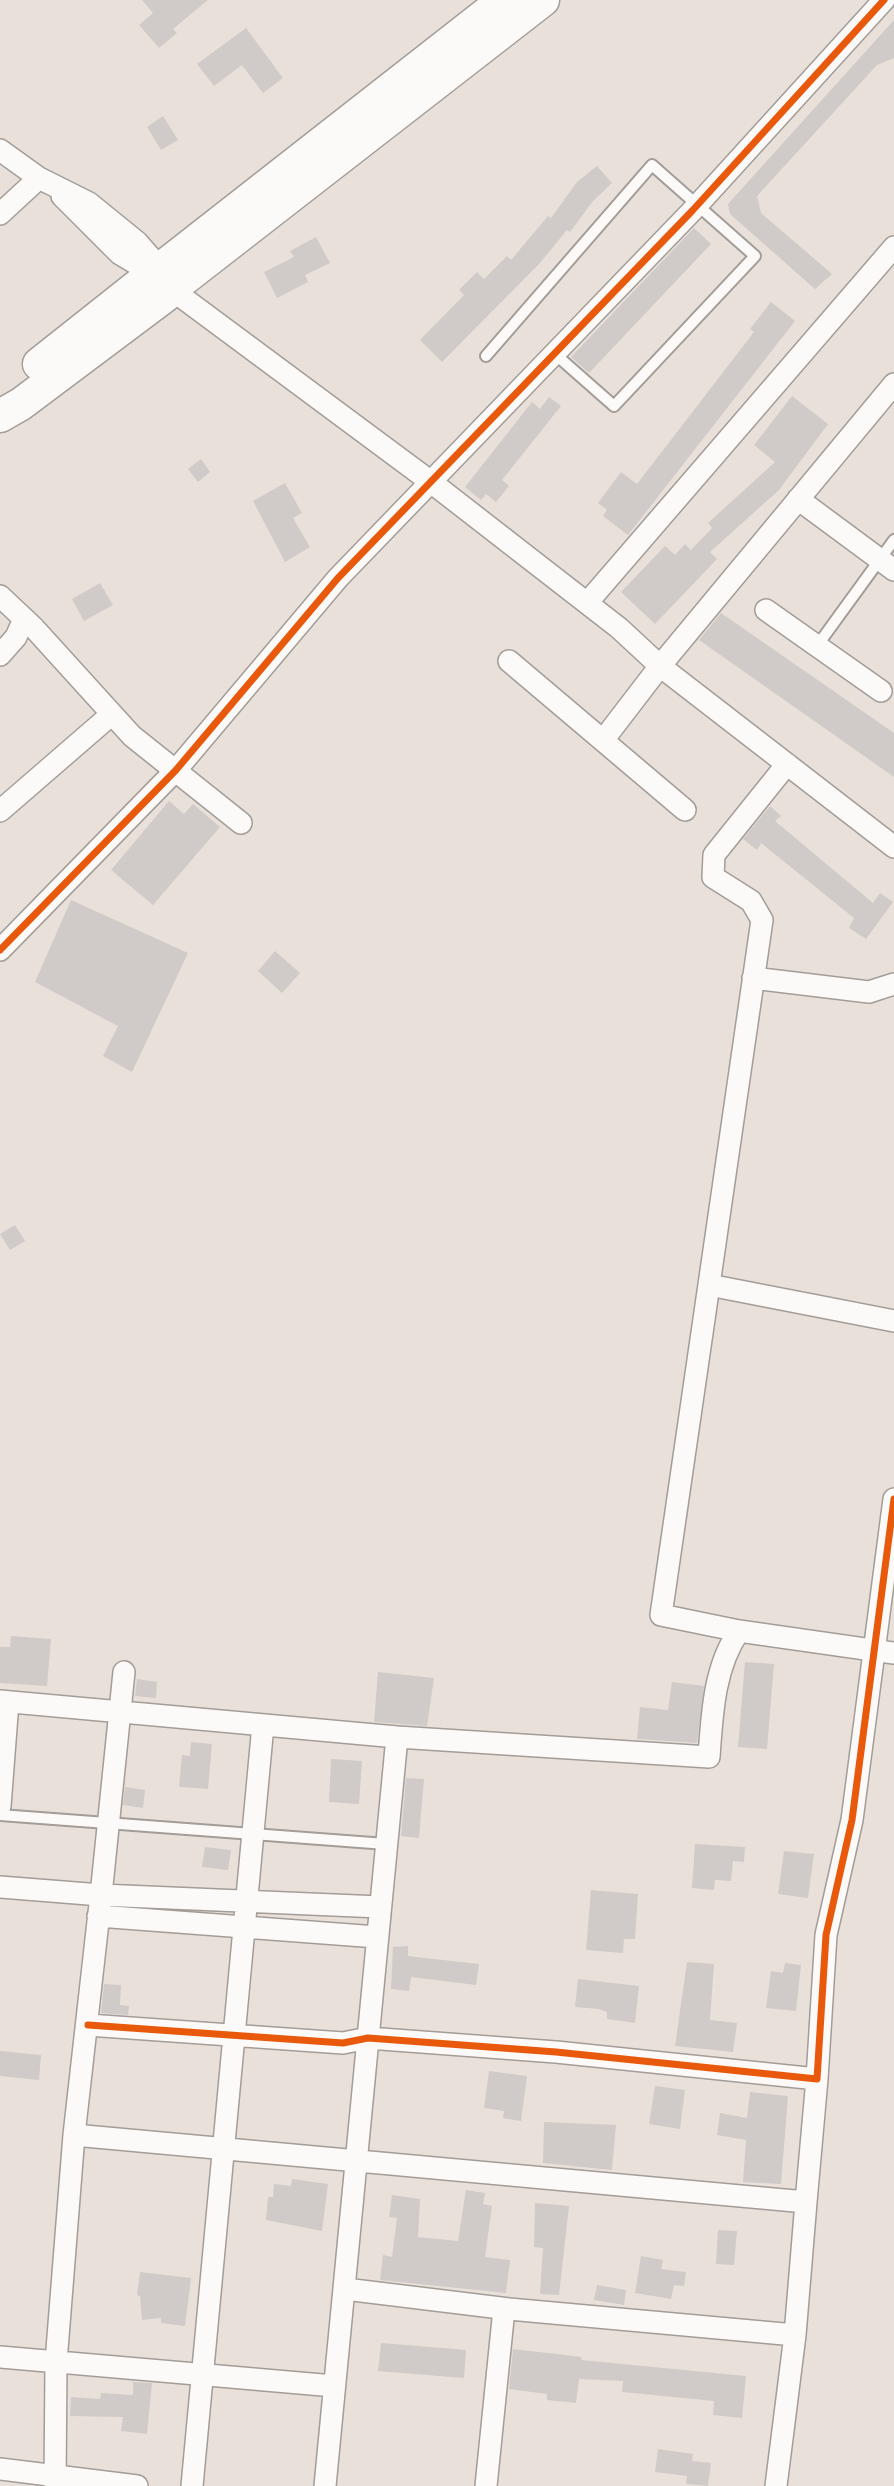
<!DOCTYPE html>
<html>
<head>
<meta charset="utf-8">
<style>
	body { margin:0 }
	canvas { display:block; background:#e9e0da }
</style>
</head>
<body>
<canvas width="894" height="2486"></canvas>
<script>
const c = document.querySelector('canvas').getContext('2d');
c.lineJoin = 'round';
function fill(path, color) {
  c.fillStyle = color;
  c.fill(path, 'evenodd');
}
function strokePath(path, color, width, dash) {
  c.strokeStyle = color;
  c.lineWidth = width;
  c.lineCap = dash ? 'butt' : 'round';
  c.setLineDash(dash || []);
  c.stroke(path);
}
fill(new Path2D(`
	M142,0H208L173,29L177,33L159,48L139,25L153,13Z
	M894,20V58L877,65L757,196L761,213L832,274L815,289L730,214L728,204Z
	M246,28L283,78L263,93L242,65L214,86L197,64Z
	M163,116L178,140L161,150L147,127Z
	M597,166L612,183L593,201L570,232L567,230L540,263L442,362L420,340L464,295L459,290L477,272L484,279L507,256L511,260L548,216L551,218L577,182Z
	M694,228L711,244L589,373L571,357Z
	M316,237L330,263L305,275L308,282L277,298L264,272L294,257L290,251Z
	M771,302L795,321L628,535L603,516L607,510L598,503L621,472L637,484L754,332L750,329Z
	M792,396L828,424L779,490L710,552L717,559L655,624L621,592L665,546L675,555L685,544L691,550L712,528L708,523L775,462L754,445Z
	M549,397L561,406L502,480L509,486L496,502L486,494L481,500L465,487L532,402L540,409Z
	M201,459L210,472L198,482L188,469Z
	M285,483L302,513L293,518L310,547L285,562L253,501Z
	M100,583L113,605L84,621L72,599Z
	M721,613L894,733V777L699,640Z
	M169,801L184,814L193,804L220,827L153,905L111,870Z
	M770,806L781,816L775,821L873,903L880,893L893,902L866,939L849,928L854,918L761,843L757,850L743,839Z
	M71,900L188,953L132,1072L103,1056L118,1026L35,982Z
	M275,951L300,973L282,993L258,971Z
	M15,1225L25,1241L10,1250L0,1234Z
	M11,1636L51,1639L47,1686L0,1683V1647H10Z
	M745,1662L774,1664L767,1749L738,1747Z
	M378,1672L434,1678L427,1726L374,1722Z
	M137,1679L157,1682L156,1698L135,1696Z
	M672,1682L704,1686L697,1743L637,1739L640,1707L668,1710Z
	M191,1742L212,1744L208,1789L179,1787L182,1755L190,1756Z
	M331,1759L362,1761L359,1804L329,1802Z
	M406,1778L424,1779L419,1838L401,1836Z
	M125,1787L145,1790L143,1808L123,1805Z
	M695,1844L745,1847L744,1862L733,1861L731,1881L715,1880L714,1890L692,1888Z
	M205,1847L231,1850L228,1870L202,1867Z
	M784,1851L814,1854L808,1898L778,1894Z
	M591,1890L638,1894L635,1939H624L623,1953L586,1950Z
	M408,1946V1956L479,1964L476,1985L411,1977L409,1991L391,1989L393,1947Z
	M687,1962L714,1964L710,2020L737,2023L733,2052L675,2046Z
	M785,1963L801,1965L796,2011L766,2008L771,1971L783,1973Z
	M578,1979L639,1986L635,2023L607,2019V2012L599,2009L575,2007Z
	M104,1984L121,1985L120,2005L129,2006L128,2015L101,2013Z
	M0,2051L41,2055L39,2080L0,2076Z
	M489,2071L527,2076L521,2121L503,2118L504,2111L484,2108Z
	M655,2086L685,2090L680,2129L649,2124Z
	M750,2092L788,2096L781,2184L743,2182L746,2140L717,2135L720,2113L747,2118Z
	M544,2122L616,2125L612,2170L543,2163Z
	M292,2179L328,2184L322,2231L266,2220L268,2197H273L274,2184L291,2186Z
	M466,2190L485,2193L483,2204L492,2206L485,2257L510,2260L506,2293L380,2280L383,2255L392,2257L397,2218L389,2217L392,2195L420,2199L418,2237L458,2241Z
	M535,2203L569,2206L559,2295L540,2294L543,2248L534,2247Z
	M718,2230L737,2231L734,2265L716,2264Z
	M641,2256L663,2260L661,2269L686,2272L684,2286L674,2285L671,2299L635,2293Z
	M140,2272L191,2278L185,2326L161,2323V2318L142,2320L140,2296L137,2295Z
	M597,2285L626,2290L624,2305L594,2300Z
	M381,2343L466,2350L464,2378L378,2371Z
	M513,2349L582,2357L581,2360L746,2376L742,2418L713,2415L714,2401L622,2392L623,2381L579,2379L576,2403L547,2400V2394L509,2389Z
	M133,2382L152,2383L147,2434L121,2431L123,2417L70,2416L71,2397L100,2399L101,2393L133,2395Z
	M658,2449L693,2454L692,2461L711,2463L708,2486L686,2484L687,2476L655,2472Z`), '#d0cac9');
const service = new Path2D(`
	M486,356L652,165L755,256L614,406L555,354
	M817,646L894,540
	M0,1815L386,1844`);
const minor = new Path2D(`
	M0,150L39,178L89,203L137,242L159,267
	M62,196L120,254L152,273
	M0,214L39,178
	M175,292L431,482L619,628L660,666L894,384
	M798,499L894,570
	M0,596L34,628L132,736L241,823
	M587,603L894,247
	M766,610L881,691
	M0,655L16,637L24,619
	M509,661L685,810
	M604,739L660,666L894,847
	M787,764L714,855L713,877L751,901L762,920L661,1615L739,1631L894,1653
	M0,811L112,714
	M0,950L176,770L338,578L692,211L884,0
	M753,978L869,992L894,984
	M709,1285L894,1321
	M124,1672L101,1895L380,1907
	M0,1701L397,1737L709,1757C712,1714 714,1667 739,1631
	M0,1806L8,1702
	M0,1887L101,1895L74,2135L806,2202L817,2079
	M98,1916L377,1937
	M88,2025L343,2043L368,2038L556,2052L817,2079L826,1935L852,1820L894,1499
	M345,2289L509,2309L795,2335L806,2202
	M0,2357L334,2386
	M0,2469L137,2486
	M55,2486L56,2362L74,2135
	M192,2486L263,1725
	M325,2486L397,1737
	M486,2486L504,2309
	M776,2486L795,2335`);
const primary = new Path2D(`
	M164,266L504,0
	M180,282L543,0
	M39,364L150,276
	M0,416L21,404L165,296`);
strokePath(service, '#a39c97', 14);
strokePath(minor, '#a39c97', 24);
strokePath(primary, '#a39c97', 35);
strokePath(service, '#fcfaf9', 10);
strokePath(minor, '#fcfaf9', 21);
strokePath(primary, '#fcfaf9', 32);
strokePath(new Path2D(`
	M0,950L176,770L338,578L692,211L884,0
	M88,2025L343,2043L368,2038L556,2052L817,2079L826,1935L852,1820L894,1499`), '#e8590c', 7);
</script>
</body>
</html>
